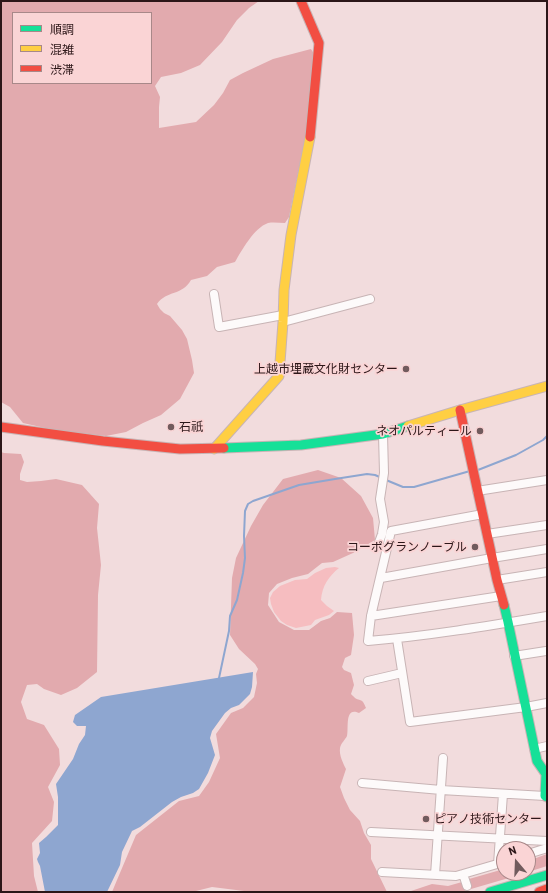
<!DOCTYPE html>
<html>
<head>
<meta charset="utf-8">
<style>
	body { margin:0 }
	#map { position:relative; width:548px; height:893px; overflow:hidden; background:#f2dcdd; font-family:Barlow,"Noto Sans JP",sans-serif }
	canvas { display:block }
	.frame { position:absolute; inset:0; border:2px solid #2c1618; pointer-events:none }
	.legend { position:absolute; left:12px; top:12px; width:140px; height:72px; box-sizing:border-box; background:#fad4d5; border:1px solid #a88889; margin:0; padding:5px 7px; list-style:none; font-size:12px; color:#2c1618 }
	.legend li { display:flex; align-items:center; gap:8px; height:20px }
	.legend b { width:20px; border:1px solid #a88889 }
	.north { position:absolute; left:496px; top:841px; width:40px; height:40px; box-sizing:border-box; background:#fad4d5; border:1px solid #a88889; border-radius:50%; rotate:341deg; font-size:11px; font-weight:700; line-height:16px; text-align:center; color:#2c1618 }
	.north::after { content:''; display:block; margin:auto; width:14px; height:18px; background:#715b5d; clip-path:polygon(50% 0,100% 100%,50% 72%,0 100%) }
</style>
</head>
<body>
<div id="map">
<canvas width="548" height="893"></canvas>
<div class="frame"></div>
<ul class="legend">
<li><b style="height:5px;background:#16e098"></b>順調</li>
<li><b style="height:5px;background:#ffcf43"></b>混雑</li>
<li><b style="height:5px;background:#f24e42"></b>渋滞</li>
</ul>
<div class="north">N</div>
</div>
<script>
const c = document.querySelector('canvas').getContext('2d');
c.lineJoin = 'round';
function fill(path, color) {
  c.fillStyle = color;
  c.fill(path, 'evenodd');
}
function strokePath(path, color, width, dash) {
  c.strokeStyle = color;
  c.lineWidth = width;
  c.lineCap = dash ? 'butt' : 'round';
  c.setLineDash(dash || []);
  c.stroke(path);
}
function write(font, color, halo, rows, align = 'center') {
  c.font = font + ' Barlow,"Noto Sans JP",sans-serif';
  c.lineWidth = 3.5;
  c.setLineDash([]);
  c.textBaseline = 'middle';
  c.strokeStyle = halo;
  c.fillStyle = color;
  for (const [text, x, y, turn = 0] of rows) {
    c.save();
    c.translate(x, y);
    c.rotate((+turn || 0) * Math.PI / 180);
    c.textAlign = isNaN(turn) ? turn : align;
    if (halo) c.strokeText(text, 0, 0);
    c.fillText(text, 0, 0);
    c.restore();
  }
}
fill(new Path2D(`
	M335,567L339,568C329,576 322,586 321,600L327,606L334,611L329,615L315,620L311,625L296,628L287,625L281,621L274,612L271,604L270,598L273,592L280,586L295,580L307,579L315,573L326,568Z`), '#f6bdc0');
fill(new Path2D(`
	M1,1H259L249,8L237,20L222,42L200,65L181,73L161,77L155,86L160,97L159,107V128L196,122L214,105L223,93L230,80L243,73L273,59L311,49L317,59L314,95L289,217L285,223C279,223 274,222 268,223C254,228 242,250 235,262L217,267L207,276L191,280C182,296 167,290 157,304L160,309L164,313L170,316L182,330L187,339L192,360L194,373L180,399L161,415L143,423L126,432L106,436L54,430L23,423L10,407L1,402ZM13,13H151V83H13Z
	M1,452L4,453L21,454L24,462L20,474V480L27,482L41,481L56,479L82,485L99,504L97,528L101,565L98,595L97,672L77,688L61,695L44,689L37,684L27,685L21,702L27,719L44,725L59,749L60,765L48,787L54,802L52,821L32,843L34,876L38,892H1Z
	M318,470L341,478L361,496L373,518L375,540L353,553L333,562L322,563L308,574L292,578L277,584L269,593L268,605L279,622L294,630H309L321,621L330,618L337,612L352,613L354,635L351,655L345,658L342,667L344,670L351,673L354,685L351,694C352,695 354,697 355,698C362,702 362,698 366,708L359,713C344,706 349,729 347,736C345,740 341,743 340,748C339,755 343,763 346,769L340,787L344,798L350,810L360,821L364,833L371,845V859L387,892H252L212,887L192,892H112L117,880L136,835L179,801L199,796L209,782L220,758L216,734L231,713L243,708L254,697L257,683L256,674L258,669L255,664L239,649L230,635L232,578L236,558L251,526L263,505L283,479Z
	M547,854V866L528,872V861Z
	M504,869V873H526L471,889L469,879Z
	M462,882L466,892H408L432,884L448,886Z`), '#e2aaae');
fill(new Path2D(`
	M253,672L252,687L250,694L239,705L231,708L225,713L212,731L210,738L215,755L208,773L199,789L193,793L181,797L172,802L140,827L132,831L122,852L120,865L107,892H45L40,866L38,862L37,859L40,853L39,843L46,837L58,825V797L56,784L73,759L79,744L85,735L86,726H77L73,722L75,715L101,697Z`), '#8ea6d0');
strokePath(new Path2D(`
	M478,470L516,455L543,440L547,436
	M386,480L403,487H414L470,471
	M219,678L229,631L230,616L237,600L243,573L245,558L244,536L245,511L248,504L253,501L299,485L335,479L367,474L375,475L382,478`), '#8ea6d0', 2);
const street = new Path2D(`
	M214,294L219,327L283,315
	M283,322L370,299
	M477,491L547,480
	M483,514L391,531L371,616L368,641C428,636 488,626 547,616
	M487,534L547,525
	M378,545L382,534L384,522L380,499L384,473L383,434
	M381,578L492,558L547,549
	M497,580L547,572
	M371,616L501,596
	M397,639L410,722L526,707L547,703
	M514,656L546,651
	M368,681L402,673
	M534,749L547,746
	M362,783L441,790L545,796
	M371,832L547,841
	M528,854L547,848
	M498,864L503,794
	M382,872L456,876L504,862
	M463,874L467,886
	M435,875L443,758`);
const fast = new Path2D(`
	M224,448L301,445L383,434L408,426
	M504,605L508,622L537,761L546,774L545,796L547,797
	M490,892L547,875`);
const slow = new Path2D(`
	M408,426L460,410L547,386
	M214,449L279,376L283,322L284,290L291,235L310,137`);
const jam = new Path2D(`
	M301,1L319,43L310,137
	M460,410L497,580L504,605
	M1,427L103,441L180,449L224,448
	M539,892L547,889`);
strokePath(street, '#c8b4b5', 10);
strokePath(fast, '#c8b4b5', 11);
strokePath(slow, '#c8b4b5', 11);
strokePath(jam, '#c8b4b5', 11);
strokePath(street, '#fdfafa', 8);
strokePath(fast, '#16e098', 9);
strokePath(slow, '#ffcf43', 9);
strokePath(jam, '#f24e42', 9);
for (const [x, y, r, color] of [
	[406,369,4,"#715b5d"],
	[171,427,4,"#715b5d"],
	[480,431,4,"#715b5d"],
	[475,547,4,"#715b5d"],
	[426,819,4,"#715b5d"]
]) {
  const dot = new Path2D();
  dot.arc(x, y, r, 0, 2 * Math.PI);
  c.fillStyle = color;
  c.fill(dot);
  strokePath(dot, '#fad4d5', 1.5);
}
write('12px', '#2c1618', '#fad4d5', [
	["上越市埋蔵文化財センター",398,369],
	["石祇",179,427,"left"],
	["ネオパルティール",472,431],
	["コーポグランノーブル",467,547],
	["ピアノ技術センター",434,819,"left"]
], 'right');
</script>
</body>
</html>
